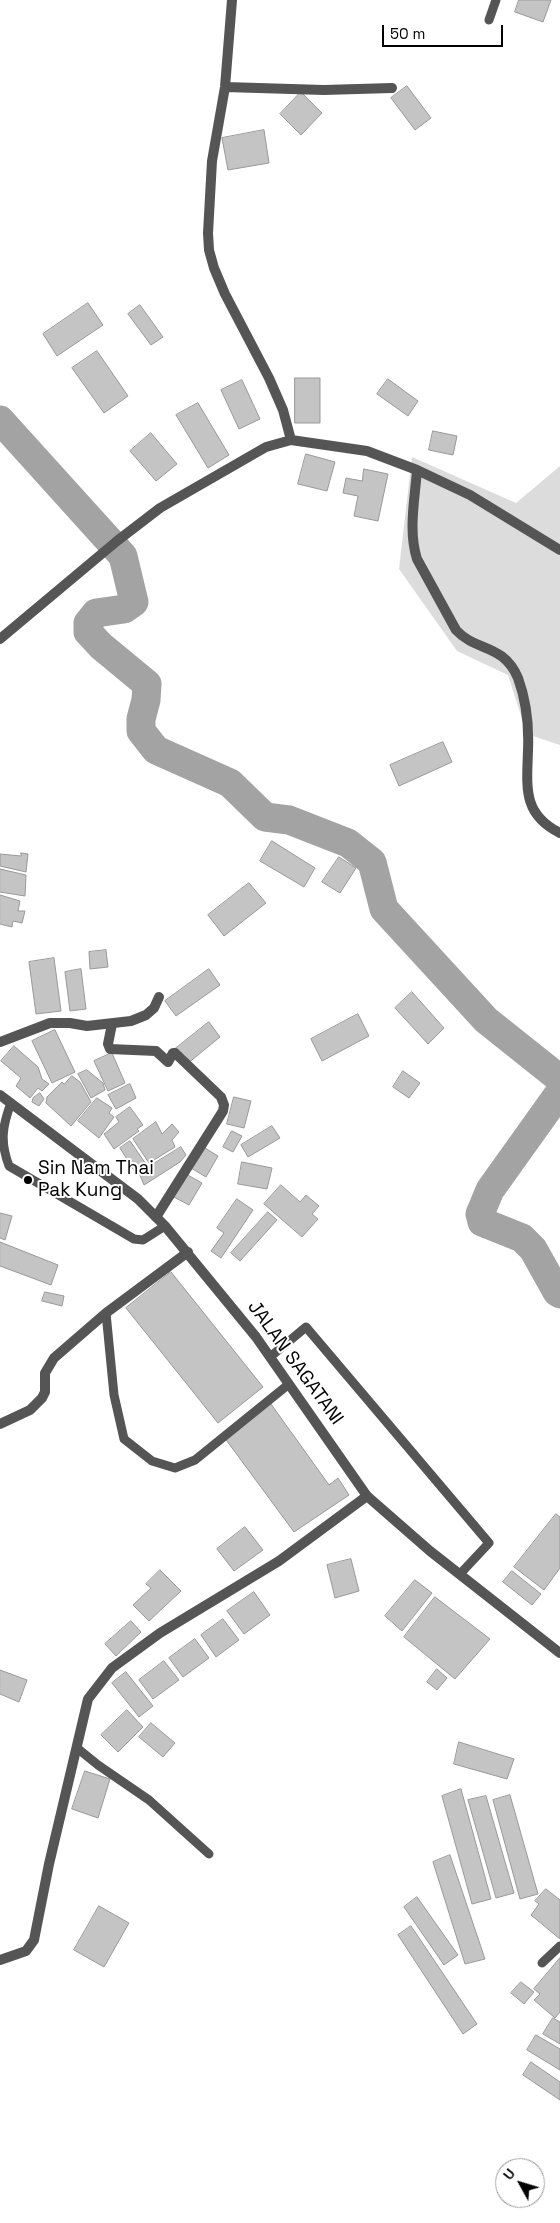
<!DOCTYPE html>
<html>
<head>
<meta charset="utf-8">
<style>
	body { margin:0 }
	#map { position:relative; width:560px; height:2223px; overflow:hidden; background:#fff; font-family:"Space Grotesk",sans-serif }
	canvas { display:block }
	.north { position:absolute; left:495px; top:2158px; width:50px; height:50px; box-sizing:border-box; background:#fff; border:1px solid #999; border-radius:50%; rotate:309deg; font-size:14px; font-weight:700; line-height:20px; text-align:center; color:#000 }
	.north::after { content:''; display:block; margin:auto; width:18px; height:22px; background:#000; clip-path:polygon(50% 0,100% 100%,50% 72%,0 100%) }
	.scale { position:absolute; left:382px; top:25px; width:121px; height:22px; box-sizing:border-box; border:2px solid #000; border-top:0; padding-left:6px; font-size:15px; line-height:18px; white-space:nowrap; color:#000; -webkit-text-stroke:4px #fff; paint-order:stroke }
</style>
</head>
<body>
<div id="map">
<canvas width="560" height="2223"></canvas>
<div class="north">U</div>
<div class="scale">50 m</div>
</div>
<script>
const c = document.querySelector('canvas').getContext('2d');
c.lineJoin = 'round';
function fill(path, color) {
  c.fillStyle = color;
  c.fill(path, 'evenodd');
}
function strokePath(path, color, width, dash) {
  c.strokeStyle = color;
  c.lineWidth = width;
  c.lineCap = dash ? 'butt' : 'round';
  c.setLineDash(dash || []);
  c.stroke(path);
}
function write(font, color, halo, rows, align = 'center') {
  c.font = font + ' "Space Grotesk",sans-serif';
  c.lineWidth = 4;
  c.setLineDash([]);
  c.textBaseline = 'middle';
  c.strokeStyle = halo;
  c.fillStyle = color;
  for (const [text, x, y, turn = 0] of rows) {
    c.save();
    c.translate(x, y);
    c.rotate((+turn || 0) * Math.PI / 180);
    c.textAlign = isNaN(turn) ? turn : align;
    if (halo) c.strokeText(text, 0, 0);
    c.fillText(text, 0, 0);
    c.restore();
  }
}
fill(new Path2D(`
	M412,457L516,503L560,466V745L527,734L508,675L457,651L399,569Z`), '#dcdcdc');
strokePath(new Path2D(`
	M0,420L123,556L134,602L124,609L96,613L88,623V632L101,646L147,684L146,700L141,719V731L156,750L230,783L265,817L289,820L348,843L372,862L384,909L486,1020L560,1079
	M560,1092L490,1190L480,1214L482,1222L522,1238L533,1249L557,1292L560,1294`), '#a3a3a3', 29);
const building = new Path2D(`
	M519,0H551L543,22L515,12Z
	M407,86L431,118L415,130L391,98Z
	M301,92L322,113L301,135L280,114Z
	M264,130L269,163L228,170L222,138Z
	M88,303L103,325L57,356L43,334Z
	M140,305L163,337L151,345L128,314Z
	M97,351L128,396L104,413L72,368Z
	M295,378H320V423H295Z
	M388,379L418,401L408,416L377,394Z
	M242,380L260,419L239,429L221,390Z
	M198,403L229,455L208,468L176,415Z
	M433,431L457,436L453,455L429,450Z
	M151,433L177,464L156,481L130,451Z
	M306,454L335,462L327,491L298,484Z
	M364,469L388,474L378,521L354,516L358,496L343,493L346,478L362,481Z
	M443,742L452,762L399,786L390,765Z
	M272,841L315,868L304,887L260,861Z
	M21,853L28,854L26,872L0,866V854L21,856Z
	M339,857L356,868L340,893L322,882Z
	M0,869L26,875L25,896L0,892Z
	M249,883L266,903L224,936L208,915Z
	M0,895L20,901L18,911H25L22,923L13,921L12,927L0,924Z
	M106,950L108,967L90,969L89,952Z
	M54,958L61,1011L36,1014L29,962Z
	M81,969L86,1009L70,1011L65,972Z
	M209,969L220,985L176,1016L165,1001Z
	M412,992L444,1028L428,1044L395,1008Z
	M358,1014L369,1036L322,1061L311,1039Z
	M209,1022L220,1037L187,1064L175,1049Z
	M55,1030L75,1072L52,1083L32,1041Z
	M14,1046L38,1067L42,1079L49,1084L42,1091L38,1088L30,1098L16,1086L21,1078L1,1061Z
	M112,1053L125,1083L108,1091L94,1061Z
	M87,1070L103,1083L105,1090L91,1098L78,1074Z
	M403,1071L420,1083L409,1098L393,1087Z
	M72,1076L80,1082L91,1102L71,1126L46,1103L47,1097L62,1082L64,1084Z
	M130,1084L136,1098L116,1109L108,1095Z
	M40,1093L44,1099L39,1106L32,1102L33,1098Z
	M234,1097L251,1101L244,1128L227,1124Z
	M97,1098L112,1108L109,1113L114,1117L99,1138L78,1121Z
	M130,1107L143,1125L137,1129L139,1131L114,1149L104,1134L119,1122L116,1117Z
	M156,1122L162,1134L172,1124L179,1132L172,1140L175,1147L149,1163L133,1139Z
	M272,1126L280,1138L248,1157L241,1145Z
	M232,1131L242,1136L233,1152L223,1147Z
	M130,1141L146,1164L135,1172L120,1148Z
	M181,1147L186,1155L180,1162L144,1185L139,1173Z
	M205,1148L218,1156L206,1177L191,1168Z
	M242,1162L272,1168L267,1189L238,1184Z
	M186,1174L202,1183L189,1205L172,1196Z
	M281,1185L300,1202L306,1195L319,1206L312,1214L318,1219L302,1237L264,1204Z
	M237,1199L253,1210L221,1258L211,1251L224,1233L217,1228Z
	M268,1212L277,1220L240,1261L231,1253Z
	M0,1213L12,1216L5,1240L0,1238Z
	M0,1242L58,1265L51,1285L0,1266Z
	M171,1272L263,1387L218,1423L126,1308Z
	M45,1292L64,1296L62,1306L42,1301Z
	M271,1404L329,1485L338,1478L349,1495L294,1532L224,1437Z
	M556,1514L560,1517V1568L544,1590L514,1567Z
	M245,1527L263,1550L234,1571L217,1549Z
	M351,1559L359,1591L335,1598L327,1565Z
	M160,1570L181,1591L149,1621L133,1605L151,1588L146,1584Z
	M512,1571L541,1594L532,1605L503,1582Z
	M415,1580L432,1593L402,1631L385,1616Z
	M254,1592L270,1615L244,1634L227,1611Z
	M435,1597L490,1639L455,1679L404,1637Z
	M223,1619L239,1640L216,1657L201,1635Z
	M131,1621L141,1632L116,1656L105,1644Z
	M195,1639L209,1658L183,1677L169,1658Z
	M164,1661L179,1680L153,1699L139,1680Z
	M437,1669L447,1678L437,1690L427,1682Z
	M0,1670L27,1680L19,1702L0,1694Z
	M126,1672L153,1706L139,1717L112,1683Z
	M127,1710L143,1727L118,1752L101,1735Z
	M151,1723L175,1743L163,1757L139,1737Z
	M459,1742L514,1759L507,1779L454,1764Z
	M85,1771L110,1779L98,1818L72,1809Z
	M461,1789L491,1899L472,1904L442,1796Z
	M510,1795L538,1894L520,1899L493,1800Z
	M486,1796L514,1893L496,1898L468,1800Z
	M450,1855L485,1959L465,1964L433,1862Z
	M546,1889L560,1900V1939L531,1915L539,1904L535,1901Z
	M417,1897L458,1955L444,1965L404,1907Z
	M99,1906L129,1923L104,1967L74,1950Z
	M411,1926L477,2024L463,2034L398,1935Z
	M560,1958V2012L555,2018L534,2000L540,1994L534,1989Z
	M521,1982L534,1992L524,2004L511,1993Z
	M553,2018L560,2022V2044L543,2034Z
	M536,2035L560,2049V2070L527,2050Z
	M531,2062L560,2082V2100L523,2075Z`);
fill(building, '#c4c4c4');
strokePath(building, '#999', 1);
strokePath(new Path2D(`
	M489,20L496,0
	M11,1103C2,1127 0,1142 9,1166L134,1239L143,1240L165,1226
	M106,1313L114,1395L124,1439L152,1461L175,1468L195,1460L289,1384
	M270,1357L306,1327L489,1543L460,1574
	M77,1748L98,1765L149,1800L209,1854
	M542,1963L560,1946`), '#555', 9);
strokePath(new Path2D(`
	M232,0L225,87L212,161L208,233L209,250L214,268L225,294L269,378L283,410L291,440
	M225,87L324,90L392,88
	M417,470C415,498 408,531 417,559L456,630C476,652 503,643 518,678C526,700 529,727 528,750C527,787 522,814 560,833
	M0,639L117,541L160,508L266,447L291,440L367,451L417,470L470,495L560,550
	M112,1024L108,1044L110,1049L156,1051L168,1062L173,1053H175L221,1097L224,1105L223,1111L156,1217
	M0,1042L50,1023H70L87,1026L131,1021L146,1015L154,1008L159,997
	M0,1424L30,1410L42,1398L45,1392V1373L54,1358L106,1313L188,1252
	M0,1960L26,1951L34,1940L49,1864L88,1699L112,1668L160,1633L279,1561L367,1496`), '#555', 10);
strokePath(new Path2D(`
	M0,1095L138,1199L165,1226L256,1337L367,1496L430,1551L560,1653`), '#555', 10);
for (const [x, y, r, color] of [
	[28,1180,5,"#000"]
]) {
  const dot = new Path2D();
  dot.arc(x, y, r, 0, 2 * Math.PI);
  c.fillStyle = color;
  c.fill(dot);
  strokePath(dot, '#fff', 2);
}
write('19px', '#000', '#fff', [
	["Sin Nam Thai",38,1169],
	["Pak Kung",38,1191]
], 'left');
write('19px', '#000', '#fff', [
	["JALAN SAGATANI",295,1363,54]
]);
</script>
</body>
</html>
